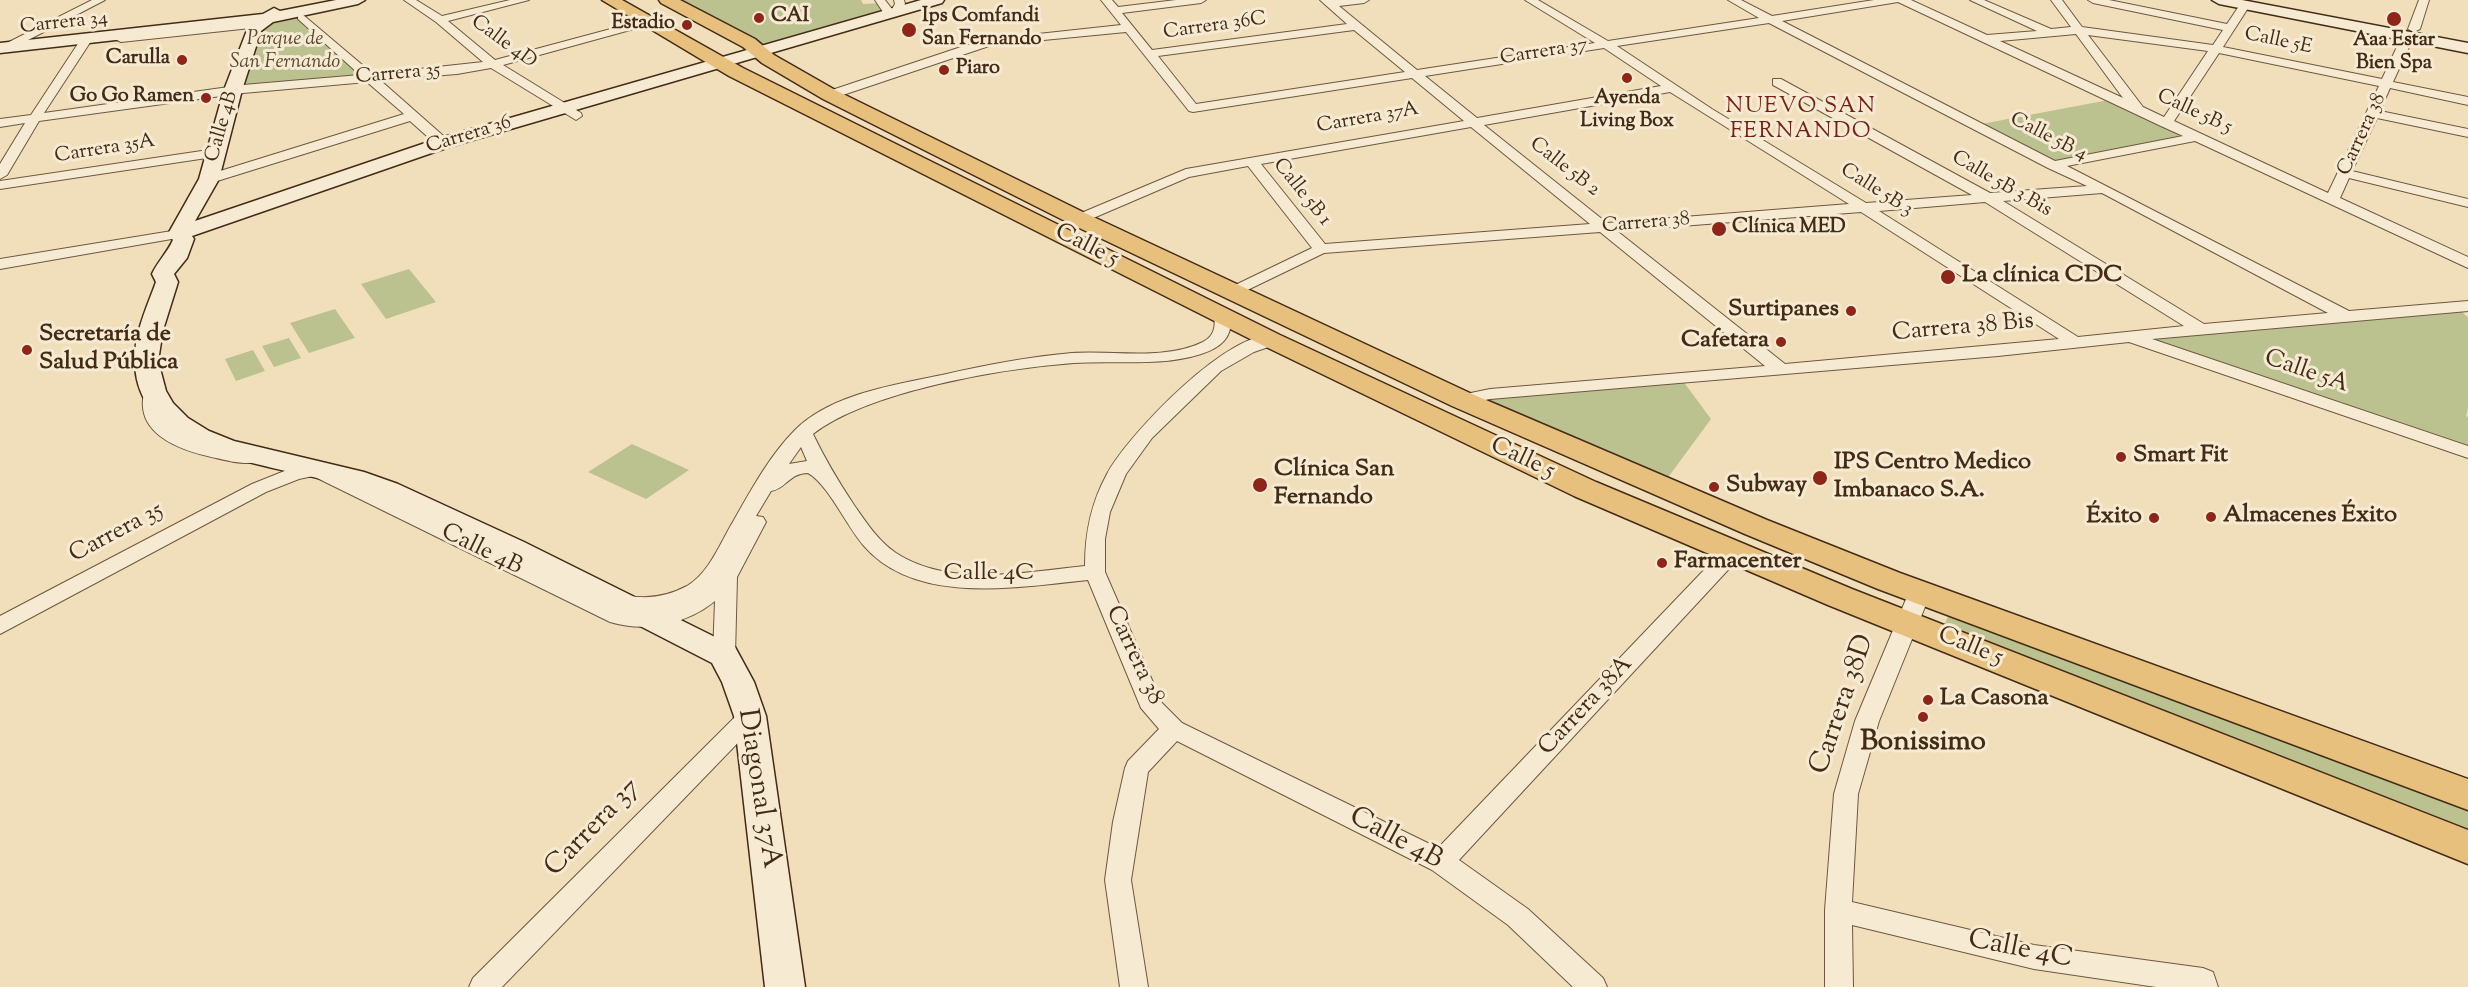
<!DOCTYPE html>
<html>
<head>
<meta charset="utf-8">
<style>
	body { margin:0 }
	canvas { display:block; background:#f1dfbc }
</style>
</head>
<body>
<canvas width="2468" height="987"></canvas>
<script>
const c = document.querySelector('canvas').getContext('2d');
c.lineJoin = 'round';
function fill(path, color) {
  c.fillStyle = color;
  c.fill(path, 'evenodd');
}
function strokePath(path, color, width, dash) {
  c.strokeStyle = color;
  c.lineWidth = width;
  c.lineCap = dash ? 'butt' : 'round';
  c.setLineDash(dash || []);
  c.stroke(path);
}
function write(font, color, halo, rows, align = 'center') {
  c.font = font + ' "Sorts Mill Goudy",serif';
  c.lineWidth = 6;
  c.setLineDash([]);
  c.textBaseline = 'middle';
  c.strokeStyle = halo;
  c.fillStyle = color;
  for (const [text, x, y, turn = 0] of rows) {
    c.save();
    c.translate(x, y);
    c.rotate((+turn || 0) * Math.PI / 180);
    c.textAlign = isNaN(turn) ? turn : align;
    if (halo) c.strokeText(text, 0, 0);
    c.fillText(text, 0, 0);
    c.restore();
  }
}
fill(new Path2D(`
	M667,0H861L863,4L881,3L889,13L757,50Z
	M302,17L370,77L233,90L256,25Z
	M2114,99L2197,137L2053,165L1976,125Z
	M409,269L436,302L386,319L361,284Z
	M2457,306L2468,318V408L2466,416L2468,417V452L2130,337Z
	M335,309L355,338L309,353L290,323Z
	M289,338L301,358L274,367L262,346Z
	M253,350L265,371L236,381L225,359Z
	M1680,377L1711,419L1661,487L1462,400Z
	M632,444L689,470L646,499L588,472Z
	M1950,612L2468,808V830L1943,628Z`), '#bbc290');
const street = new Path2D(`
	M92,0H105L9,50L0,49L1,46Z
	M404,0H416L442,16L510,0H529L448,21L495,60L648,19L654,22L652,24L503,65L581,113L582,116L576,120L491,68L457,74L380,80L448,140L450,143L448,146H438L410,121L214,182H204L202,179L204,176L404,114L367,82L243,93L39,121L7,175L0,179V164L25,123L0,127V119L31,115L83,36L87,35L93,38L44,113L243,85L360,75L298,19V15L302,14L373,74L483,62L436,22Z
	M875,0H885L892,9L895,4L894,0H904L905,4L899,14L885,15Z
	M1101,0H1112L1118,7L1176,0H1206L1201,3L1122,13L1152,50L1347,24L1320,0H1369L1364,3L1339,6L1417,70L1595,43L1525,0H1538L1608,41L1759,18L1728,0H1741L1772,16L1874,0H1911L1987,35L2037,31L1970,0H1984L2051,29L2071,27L2051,0H2062L2082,27L2213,45L2223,30L2093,3L2088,0H2109L2227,24L2241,3L2245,2L2250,5L2223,47L2382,79L2402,36L2404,34H2412L2414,36L2393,82L2468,97V105L2390,88L2380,111L2468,129V137L2377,118L2352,171L2468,199V207L2349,178L2340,198L2468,257V268L2195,141L2067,166L2349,311L2468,301V311L2152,339L2468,446V458L2129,342L1998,356L1490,399L1462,405L1456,404L1453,400L1456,396L1490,389L1765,366L1600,232L1324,253L1233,297L1225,292L1227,289L1312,248L1248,166L1189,177L1084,222L1079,223L1072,219L1074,216L1186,169L1464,121L1412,78L1193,112L1189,111L1126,32L992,45L834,98L830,99L824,95L826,92L961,47L992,39L1121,25ZM1898,2L2161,126L2183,136L2055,161L1782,21ZM1769,23L2048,168L2087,186L1990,193L1781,79H1773V85L1972,195L1866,203L1712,109L1617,46ZM1354,30L1405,72L1196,104L1158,56ZM2076,34L2123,98L2000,41ZM2088,35L2208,51L2164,117L2143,107ZM1604,48L1661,86L1477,118L1425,76ZM2219,53L2379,86L2328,193L2174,121ZM1670,92L1849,204L1607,223L1484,125ZM1471,127L1590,224L1325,244L1261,164ZM2102,193L2328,313L2204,324L2003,201ZM1985,202L2184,326L2078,337L1879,211ZM1861,212L2059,339L1785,364L1617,231Z
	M2419,0H2429L2420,29L2414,32L2408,29Z
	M256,22L262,25L260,27L121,42L115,39L121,36Z
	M215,149L220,150L222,153L220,156L0,189V181Z
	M178,230L183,231L185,234L183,237L0,269V259Z
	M1222,310L1230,315C1234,336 1221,348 1201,354C1161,367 1116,360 1074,363C1004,368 868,391 813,434C825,459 838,481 854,505C866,522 878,541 896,553C950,588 1025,572 1085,566C1085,532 1091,503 1107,474C1127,436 1232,325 1277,336L1279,340L1277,344L1254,352L1221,371L1152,438L1126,474L1110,512L1105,539V572L1162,703L1182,723L1438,848L1726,547L1733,545L1740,547L1743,552L1740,557L1459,860L1528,909L1603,978L1607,987H1573L1508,925L1432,870L1177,741L1148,772L1131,880L1148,987H1120L1105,880L1113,822L1125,768L1128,761L1159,729L1141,708L1088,580C1018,587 916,606 864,546C847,527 828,484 808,473C789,473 786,489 771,491L756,516L763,517L766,522L737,577L735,655L732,661L724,663L716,661L713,655L715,601C687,624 646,633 610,622L313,476L299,479L266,492L0,634V616L252,484L287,470L315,464L616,607L613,603L616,598C625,595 630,597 639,597C656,598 672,594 687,586C710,572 720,543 734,520C751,490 770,455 795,430C831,394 894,385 942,375C985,365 1028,357 1072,353C1114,350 1164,361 1203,342C1214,336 1216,327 1214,315ZM801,447L807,461L789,464Z
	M153,385L159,386C165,395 159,407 164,418C178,446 231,447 258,454L260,458L258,462C245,465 229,461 216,458C187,452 139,438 143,399C144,394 144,391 147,386Z
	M1920,585L1928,587L1931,592L1879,721L1858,794L1852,902L2034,945L2203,968L2213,972L2218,987H2156L2034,969L1852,925L1853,987H1825V910L1834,794L1855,721L1909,592L1912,587Z
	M750,707L758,710L762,716L758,722L502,987H469L473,978L742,710Z`);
const secondary = new Path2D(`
	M336,0H365L358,4L273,22L261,31L242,90L219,179L195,221L437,139L921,0H944L942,3L449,147L192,236L194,239L187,258L174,274L178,282L163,330L158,361L166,391L173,403L188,418L209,431L234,441L364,472L398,484L524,542L735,647L754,682L766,716L805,987H765L734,716L722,682L712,663L504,556L368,492C299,465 135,464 135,361C134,334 147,307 156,282L152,274C158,261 167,253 173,240L168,234L199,179L224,90L249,25L0,53V43L263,14L274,8L280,11Z
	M2212,0H2242L2468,43V53L2219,4Z`);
const primary = new Path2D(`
	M602,0H622L743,68L1280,335L1596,482L1852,589L2468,830V864L1828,605L1574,496L1262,345L729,76Z
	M659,0H680L755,39L774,55L837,91L1087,214L1472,394L1767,520L1900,573L2468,779V810L1878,589L1745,534L1452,406L1071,224L823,99L762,63L743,47L661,3Z`);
strokePath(street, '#6e583f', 2);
strokePath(secondary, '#432b15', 3);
strokePath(primary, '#432b15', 3);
fill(street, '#f6ead3');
fill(secondary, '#f6ead3');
fill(primary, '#e8c07e');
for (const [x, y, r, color] of [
	[759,18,6,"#8f2418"],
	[2394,19,8,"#8f2418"],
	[687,25,6,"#8f2418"],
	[909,30,8,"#8f2418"],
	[182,60,6,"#8f2418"],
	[944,70,6,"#8f2418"],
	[1627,78,6,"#8f2418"],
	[206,98,6,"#8f2418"],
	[1719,229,8,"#8f2418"],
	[1948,277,8,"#8f2418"],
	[1851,311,6,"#8f2418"],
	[1781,342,6,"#8f2418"],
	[27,350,6,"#8f2418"],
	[2121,457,6,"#8f2418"],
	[1820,478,8,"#8f2418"],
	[1260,485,8,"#8f2418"],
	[1714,487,6,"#8f2418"],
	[2211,517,6,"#8f2418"],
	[2154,518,6,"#8f2418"],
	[1662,563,6,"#8f2418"],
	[1928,700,6,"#8f2418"],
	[1923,717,6,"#8f2418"]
]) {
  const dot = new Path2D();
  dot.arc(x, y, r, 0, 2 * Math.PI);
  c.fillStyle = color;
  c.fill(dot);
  strokePath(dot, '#f6ead3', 2);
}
write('bold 20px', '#432b15', '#f6ead3', [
	["CAI",771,18],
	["Ips Comfandi",922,18],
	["San Fernando",922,41],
	["Estadio",675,25,"right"],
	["Aaa Estar",2394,42,"center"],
	["Bien Spa",2394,65,"center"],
	["Carulla",170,60,"right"],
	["Piaro",956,70],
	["Go Go Ramen",194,98,"right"],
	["Ayenda",1627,100,"center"],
	["Living Box",1627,123,"center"],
	["Clínica MED",1732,229]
], 'left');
write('20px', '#432b15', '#f6ead3', [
	["Carrera 34",64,24,-6],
	["Carrera 36C",1215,27,-8],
	["Calle 5E",2278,42,12],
	["Calle 4D",503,43,36],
	["Carrera 37",1544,53,-9],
	["Carrera 35",398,75,-5],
	["Calle 5B 5",2194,113,25],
	["Carrera 37A",1368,119,-10],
	["Calle 4B",223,127,-74],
	["Carrera 38",2363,135,-65],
	["Carrera 36",469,136,-17],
	["Calle 5B 4",2048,138,27],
	["Carrera 35A",105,150,-9],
	["Calle 5B 2",1564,168,38],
	["Calle 5B 3 Bis",2001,185,30],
	["Calle 5B 3",1876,191,32],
	["Calle 5B 1",1301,193,51],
	["Carrera 38",1646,224,-5]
]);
write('italic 20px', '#5b492e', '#f6ead3', [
	["Parque de",285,41],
	["San Fernando",285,64]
]);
c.letterSpacing = '1.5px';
write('22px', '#7a1f14', '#f6ead3', [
	["NUEVO SAN",1801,108],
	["FERNANDO",1801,133]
]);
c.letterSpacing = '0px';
write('24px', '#432b15', '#f6ead3', [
	["Calle 5",1086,247,27],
	["Carrera 38 Bis",1963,329,-5],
	["Calle 5A",2306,373,19],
	["Calle 5",1522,460,25],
	["Carrera 35",117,534,-28],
	["Calle 4B",481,551,26],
	["Calle 4C",989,575],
	["Calle 5",1970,648,22],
	["Carrera 38",1133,656,65],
	["Carrera 38A",1587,707,-47]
]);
write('bold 24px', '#432b15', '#f6ead3', [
	["La clínica CDC",1962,277],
	["Surtipanes",1839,311,"right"],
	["Secretaría de",39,336],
	["Salud Pública",39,364],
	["Cafetara",1769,342,"right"],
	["Smart Fit",2133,457],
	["IPS Centro Medico",1834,464],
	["Imbanaco S.A.",1834,492],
	["Clínica San",1274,471],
	["Fernando",1274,499],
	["Subway",1726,487],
	["Almacenes Éxito",2223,517],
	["Éxito",2142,518,"right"],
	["Farmacenter",1674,563],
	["La Casona",1940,700]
], 'left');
write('28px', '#432b15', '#f6ead3', [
	["Carrera 38D",1844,705,-71],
	["Diagonal 37A",757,789,81],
	["Carrera 37",594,829,-46],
	["Calle 4B",1395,840,28],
	["Calle 4C",2020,951,11]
]);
write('bold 28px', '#432b15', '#f6ead3', [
	["Bonissimo",1923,744]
]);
</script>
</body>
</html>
